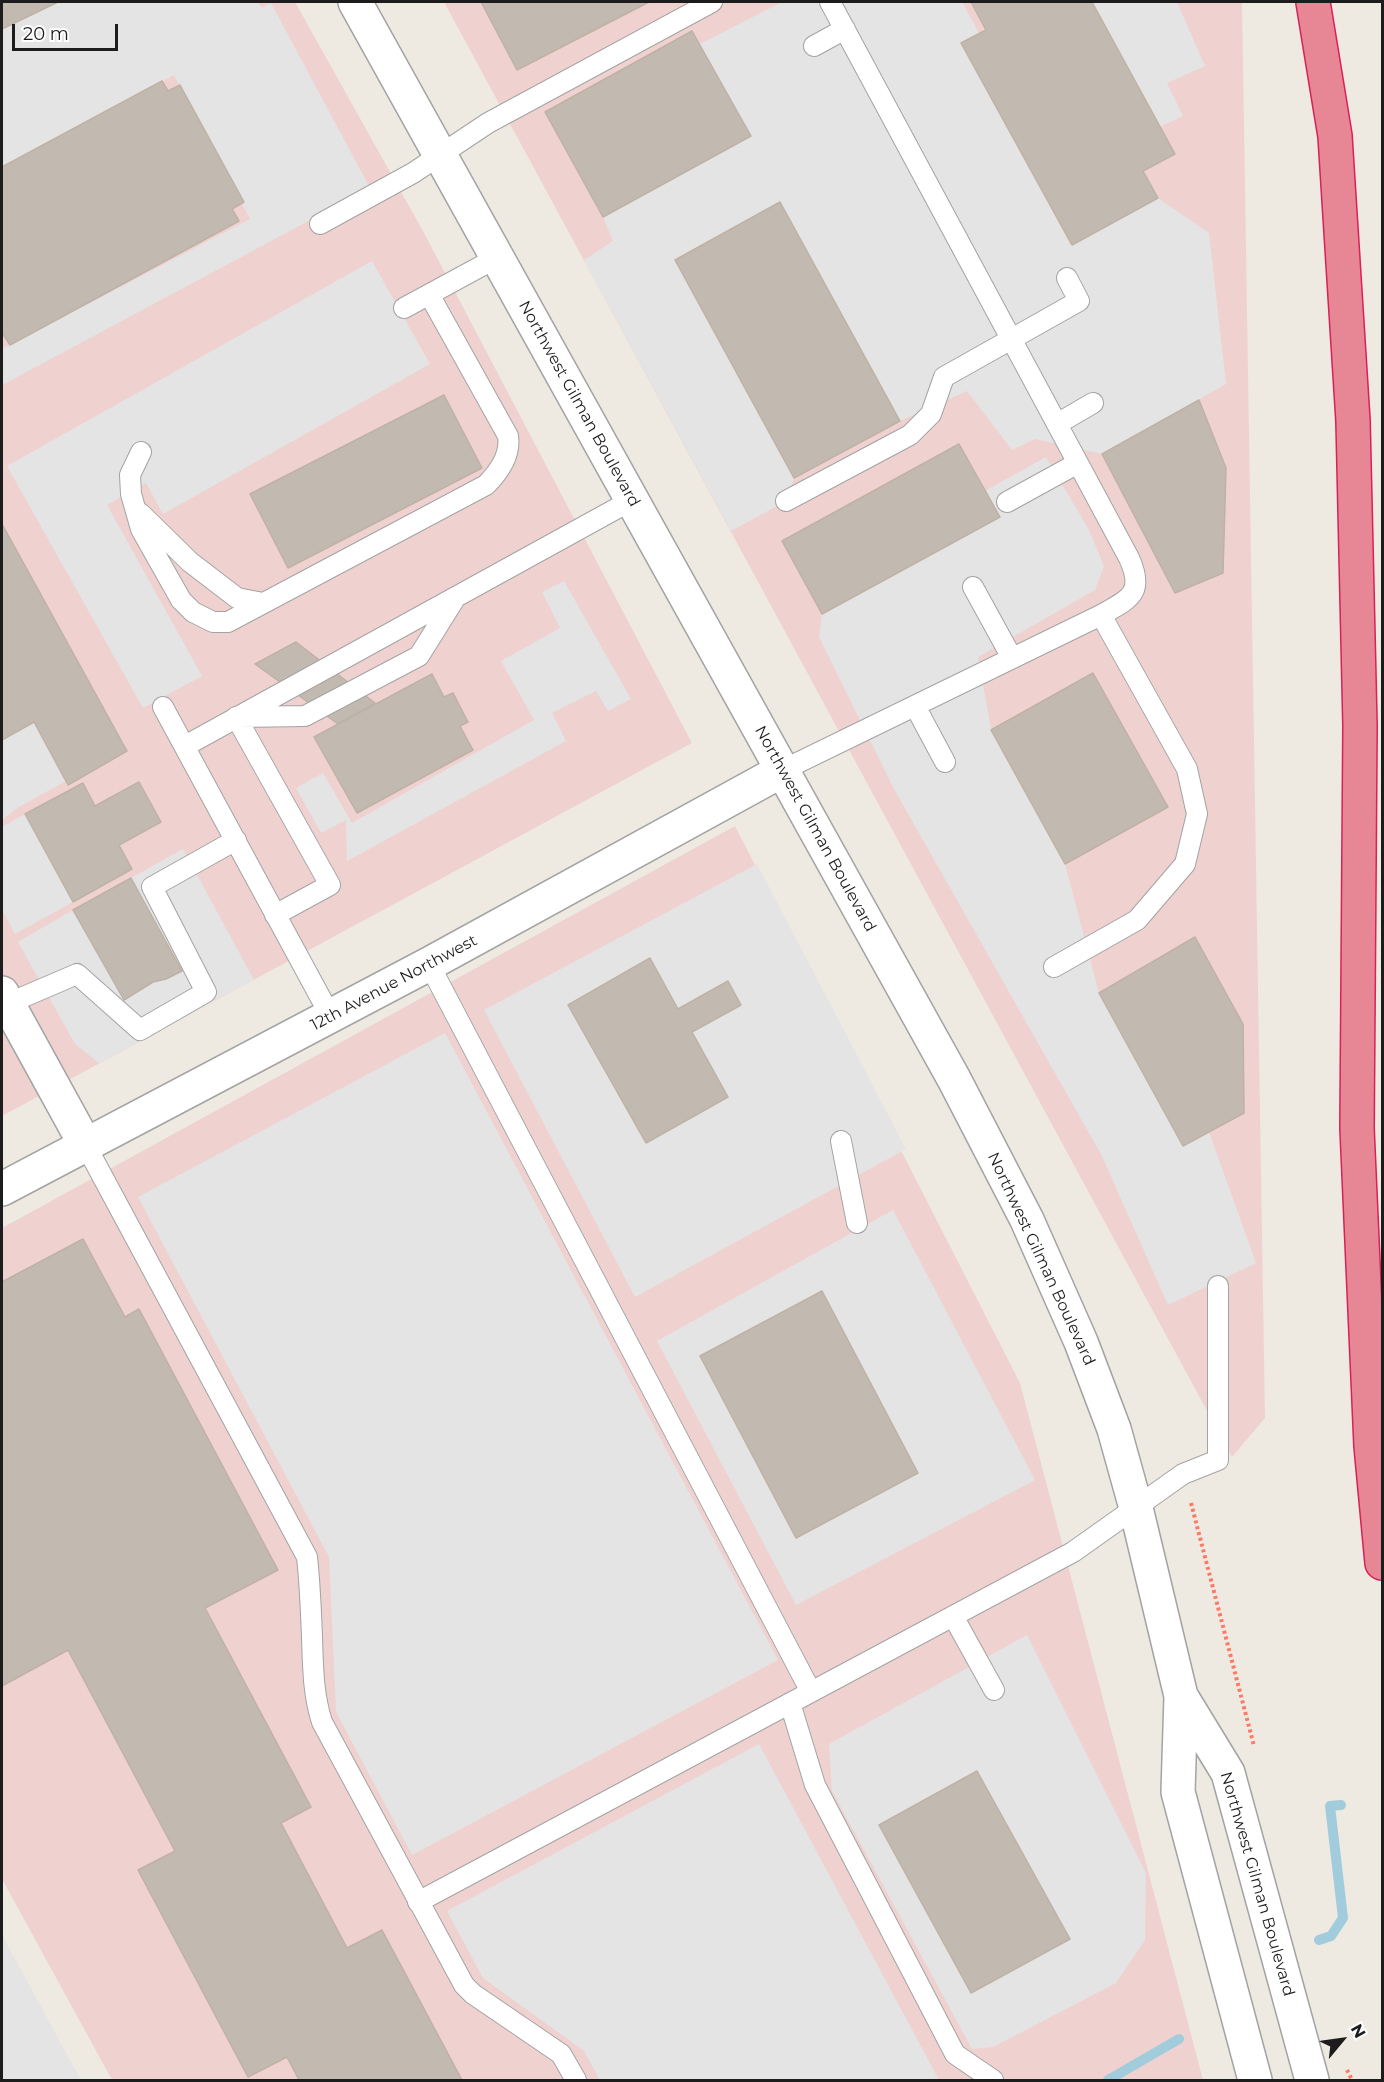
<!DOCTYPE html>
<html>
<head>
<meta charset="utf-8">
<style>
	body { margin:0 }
	#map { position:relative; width:1384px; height:2082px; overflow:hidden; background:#eeeae1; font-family:Montserrat,sans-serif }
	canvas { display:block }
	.frame { position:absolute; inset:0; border:3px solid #1c1c1c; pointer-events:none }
	.north { position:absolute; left:1312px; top:2010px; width:60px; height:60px; -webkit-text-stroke:4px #fff; paint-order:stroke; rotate:61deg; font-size:16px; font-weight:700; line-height:24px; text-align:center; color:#1c1c1c }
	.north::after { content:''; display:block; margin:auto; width:21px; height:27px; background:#1c1c1c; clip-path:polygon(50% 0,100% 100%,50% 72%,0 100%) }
	.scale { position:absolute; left:12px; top:24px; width:106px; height:27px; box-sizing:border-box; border:3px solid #1c1c1c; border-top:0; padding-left:8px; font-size:18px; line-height:21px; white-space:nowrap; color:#1c1c1c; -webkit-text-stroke:4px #fff; paint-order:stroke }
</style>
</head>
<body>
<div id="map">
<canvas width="1384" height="2082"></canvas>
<div class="frame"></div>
<div class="north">N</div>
<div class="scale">20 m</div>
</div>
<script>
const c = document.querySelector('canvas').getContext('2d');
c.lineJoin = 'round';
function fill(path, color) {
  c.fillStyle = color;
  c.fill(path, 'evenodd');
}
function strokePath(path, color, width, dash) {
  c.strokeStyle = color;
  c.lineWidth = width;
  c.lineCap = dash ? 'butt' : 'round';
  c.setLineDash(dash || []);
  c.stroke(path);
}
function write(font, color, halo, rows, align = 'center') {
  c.font = font + ' Montserrat,sans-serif';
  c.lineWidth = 5;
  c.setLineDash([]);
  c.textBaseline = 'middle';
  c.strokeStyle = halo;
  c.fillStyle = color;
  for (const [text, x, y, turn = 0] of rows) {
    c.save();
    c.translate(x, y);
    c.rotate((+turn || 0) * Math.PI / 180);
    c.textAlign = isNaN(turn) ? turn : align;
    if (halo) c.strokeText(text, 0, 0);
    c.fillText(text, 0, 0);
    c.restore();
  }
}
fill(new Path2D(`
	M2,2H295L423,231L692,743L2,1116Z
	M444,2H1242L1265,1418L1232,1457Z
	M735,826L1020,1383L1203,2080H112L2,1879V1228Z`), '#efd2d0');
fill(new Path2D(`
	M51,2H258L262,8L271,3L370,188L4,384L2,380V349L250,219L174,75L2,168V27Z
	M782,2H962L979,33L961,44L1071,245L1158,198L1209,233L1226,384L1102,454L1035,439L1012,450L967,391L900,421L780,202L675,260L794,478L786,501L731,531L584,260L613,241L603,217L750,136L700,44Z
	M1092,2H1177L1205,66L1167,83L1183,116L1160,127Z
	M372,261L430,364L163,514L146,483L107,505L202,676L143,708L7,466Z
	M1046,457L1089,530L1104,566L1095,590L978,657L991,729L1065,864L1099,993L1183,1146L1209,1132L1256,1263L1168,1305L1102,1156L894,789L819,637L822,614L999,518L985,491Z
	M564,581L631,699L608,711L596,691L552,713L566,741L347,861L346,820L321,833L296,788L323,773L352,823L534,720L501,661L560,628L542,592Z
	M34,722L66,781L17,808L2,820V740Z
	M25,814L73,902L15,934L2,909V827Z
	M183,849L254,980L99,1063L75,1044L18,942L73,910L124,999L153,982L166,979L182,971L131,878Z
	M757,864L906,1149L635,1297L484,1010Z
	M445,1033L778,1660L412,1855L336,1712L329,1557L138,1197Z
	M893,1210L1035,1480L796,1605L657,1341Z
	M1027,1635L1146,1873L1145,1940L1116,1983L993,2047L972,2049L832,1791L829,1744Z
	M759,1744L939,2080H600L584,2051L483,1978L447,1911Z
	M2,1935L81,2080H2Z`), '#e4e4e4');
strokePath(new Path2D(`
	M1319,1940L1331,1936L1343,1918L1330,1806L1341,1805
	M1108,2080L1179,2039`), '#a1ccdc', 10);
const building = new Path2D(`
	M2,2H58L2,29Z
	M481,2H649L517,70Z
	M971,2H1092L1175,154L1143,171L1158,198L1072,245L961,43L986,30Z
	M692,31L751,136L603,217L545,112Z
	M162,81L168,91L180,85L244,202L232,209L239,221L10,345L3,334L2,335V167Z
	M780,202L900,421L794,478L675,260Z
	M444,395L482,468L288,568L250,494Z
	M1199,400L1226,468L1223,573L1175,593L1102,454Z
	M959,444L1000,517L822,614L782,541Z
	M2,524L127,751L68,785L34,722L2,740Z
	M296,642L375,703L338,724L255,664Z
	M1093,673L1168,807L1065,864L991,730Z
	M432,674L444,697L453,693L468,722L460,726L473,750L357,813L314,737Z
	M139,782L161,822L119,845L132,869L73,902L25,814L83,783L95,806Z
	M131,878L182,971L166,979L153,982L124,1000L73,910Z
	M1195,937L1243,1024L1244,1113L1183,1146L1099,993Z
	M650,958L678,1009L728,981L741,1005L692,1032L728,1097L646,1143L568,1005Z
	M83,1239L125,1317L139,1309L278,1570L205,1608L311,1807L281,1823L347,1948L382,1930L462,2080H299L287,2057L248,2077L138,1870L175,1851L68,1650L2,1686V1282Z
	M822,1291L918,1473L796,1538L700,1356Z
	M977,1771L1070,1939L971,1993L879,1825Z`);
fill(building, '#c2bab1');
strokePath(building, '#bfb1a4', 1.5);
const service = new Path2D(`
	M814,46L845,29
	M320,224L413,173L488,123L712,2
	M404,308L498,257
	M1057,424L1093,403
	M141,452L130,475L131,494L141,529L181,600L193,612L213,622H228L486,485C499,472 511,455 508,436L430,296
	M786,501L910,435L931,414L944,377L1079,301L1067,278
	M1007,502L1078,463
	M140,513L190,562L237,598L263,603
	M973,587L1012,658
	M915,706L945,762
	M163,707L331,1017
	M236,717L330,885L275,915
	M239,717L305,716L419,656L454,600
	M185,746L632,500
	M783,770L1101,615C1130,599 1145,593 1129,558L830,2
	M429,964L811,1692
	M1054,967L1137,920L1185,864L1197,814L1187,769L1101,615
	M7,1004L77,974L140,1030L206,992L152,887L236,840
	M841,1141L857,1223
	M85,1144L307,1557C310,1584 311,1611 312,1637C313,1667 313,1694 322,1722L464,1985L473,1994L561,2054L576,2080
	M953,1616L994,1690
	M790,1703L815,1785L955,2054L993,2080
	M418,1902L1073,1552L1183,1474L1218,1460V1286`);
const minor = new Path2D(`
	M2,993L85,1144`);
const tertiary = new Path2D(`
	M355,2L954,1079L1027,1220L1081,1342L1114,1429L1136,1508L1181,1696L1178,1792L1255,2080
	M2,1189L429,964L783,770
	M1181,1696L1228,1773L1312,2080`);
const motorway = new Path2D(`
	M1313,2L1335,136L1353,421L1360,726L1357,1128L1371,1446L1382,1563`);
strokePath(service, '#a3a3a3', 22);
strokePath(minor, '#a3a3a3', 36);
strokePath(tertiary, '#a3a3a3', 36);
strokePath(motorway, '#d92158', 36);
strokePath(new Path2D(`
	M1191,1503L1254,1746
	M1347,2070L1352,2080`), '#fb7a65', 4, [3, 3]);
strokePath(service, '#fff', 20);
strokePath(minor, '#fff', 33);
strokePath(tertiary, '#fff', 33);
strokePath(motorway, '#e78795', 33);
write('16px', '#1c1c1c', '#fff', [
	["Northwest Gilman Boulevard",579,404,61],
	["Northwest Gilman Boulevard",815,829,61],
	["12th Avenue Northwest",394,983,-28],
	["Northwest Gilman Boulevard",1041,1259,65],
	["Northwest Gilman Boulevard",1257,1884,74]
]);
</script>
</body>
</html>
